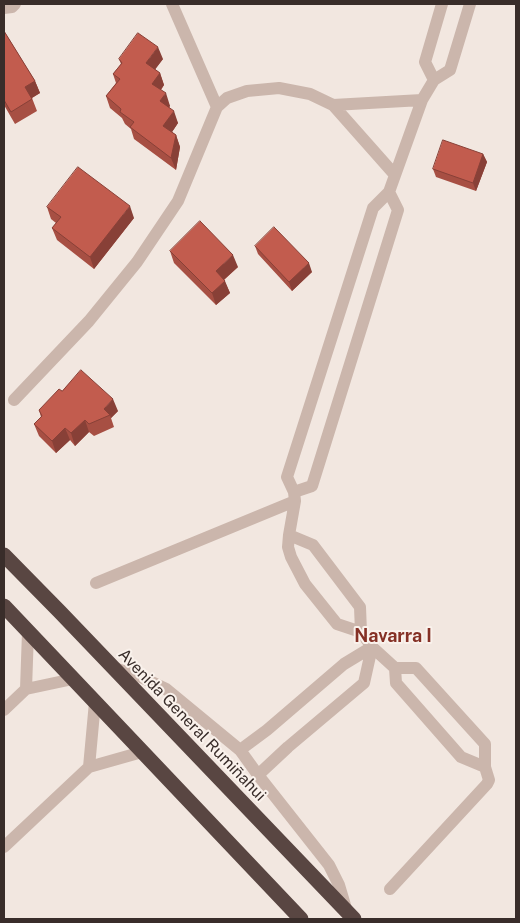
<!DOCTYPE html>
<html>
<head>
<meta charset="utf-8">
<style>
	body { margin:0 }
	#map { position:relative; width:520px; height:923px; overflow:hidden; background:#f2e7e0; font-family:"Public Sans",sans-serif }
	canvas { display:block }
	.frame { position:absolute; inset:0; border:5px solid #392d2a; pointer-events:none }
</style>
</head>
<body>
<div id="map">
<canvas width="520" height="923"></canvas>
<div class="frame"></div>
</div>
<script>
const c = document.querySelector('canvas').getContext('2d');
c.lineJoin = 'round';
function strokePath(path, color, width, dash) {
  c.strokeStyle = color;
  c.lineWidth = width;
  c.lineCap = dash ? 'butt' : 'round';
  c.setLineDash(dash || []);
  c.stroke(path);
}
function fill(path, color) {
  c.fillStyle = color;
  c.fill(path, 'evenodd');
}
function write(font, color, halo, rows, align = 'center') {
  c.font = font + ' "Public Sans",sans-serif';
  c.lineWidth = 4;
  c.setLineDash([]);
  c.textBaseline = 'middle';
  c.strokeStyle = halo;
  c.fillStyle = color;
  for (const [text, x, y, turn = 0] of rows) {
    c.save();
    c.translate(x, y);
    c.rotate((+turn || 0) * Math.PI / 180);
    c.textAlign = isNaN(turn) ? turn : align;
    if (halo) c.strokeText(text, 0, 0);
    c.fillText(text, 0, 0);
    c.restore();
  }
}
strokePath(new Path2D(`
	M26,689L28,632
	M4,710L26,689L73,679
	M89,767L95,702
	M4,847L89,767L142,752`), '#cbb6ac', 12);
strokePath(new Path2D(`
	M470,4L450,70L434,80L422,100L389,192L373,208L287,477L294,492L295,501L289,535L288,547L291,557L305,584L337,624L361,632L372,647L395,668L396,683L461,757L485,767
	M4,8L12,7L15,4
	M434,80L425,62L442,4
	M333,105L422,100
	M217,107L227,98L247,91L279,88L310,94L333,105L395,175
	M14,400L89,321L137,262L178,201L217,107L172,4
	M294,492L312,486L398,210L389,192
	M289,535L313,545L360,607L361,632
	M96,583L295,501
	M114,668L139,676L166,689L240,750L258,775L329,865L339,885L347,912
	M240,750L267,730L344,664L372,647
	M258,775L288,747L364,683L372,647
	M390,889L487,784L489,780L485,767V744L416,668H395`), '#cbb6ac', 12);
strokePath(new Path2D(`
	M4,555L60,612L354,919
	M4,606L301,919`), '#594642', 15);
fill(new Path2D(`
	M4,31L35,81L40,93L32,98L37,111L15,124L4,105Z
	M119,59H163L155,69L160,73L164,85L161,90L170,106L169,107L178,123L172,132L176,135L180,147L176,170L134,139L131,129L125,124L122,118L110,108L106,96L116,83L113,74L121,64Z
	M483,154L487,162L476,191L436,177L433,169Z
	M47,207L134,218L94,269L57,240L52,228L56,223L51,219Z
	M255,246L312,272L292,291L258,254Z
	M170,251L238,267L224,280L230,293L216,305L174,263Z
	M62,391L118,411L111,418L114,427L94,436L89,432L75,446L70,440L56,453L39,436L34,424L41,417L39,410Z`), '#a74f43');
fill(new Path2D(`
	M158,47L163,59L151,75L146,63Z
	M160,73L164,85L156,96L152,84Z
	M35,81L40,93L30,99L25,87Z
	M166,93L170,106L165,113L160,101Z
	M174,111L178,123L168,138L163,126Z
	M176,135L180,147L176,170L171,158Z
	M483,154L487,162L476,191L473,183Z
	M130,206L134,218L94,269L90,257Z
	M233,255L238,267L220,283L216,271Z
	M309,263L312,272L292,291L289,282Z
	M225,281L230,293L216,305L212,293Z
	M113,399L118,411L111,418L110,415L104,409Z
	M85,420L89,432L75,446L71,433Z
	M65,428L70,440L56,453L52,441Z`), '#884037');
const building = new Path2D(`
	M4,31L35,81L25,87L32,99L11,112L4,100Z
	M138,33L158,47L146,63L160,73L152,84L166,93L160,101L174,111L163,126L176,135L171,158L130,127L134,122L120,112L121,109L106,96L120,79L113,74L122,63L119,59Z
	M443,140L483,154L473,183L433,169Z
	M78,167L130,206L90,257L52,228L61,217L47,207Z
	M200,221L233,255L216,271L225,281L212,293L170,251Z
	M274,227L309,263L289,282L255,246Z
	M81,370L113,399L104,409L110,415L89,424L85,420L71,433L65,428L52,441L34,424L42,416L39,410L59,389L62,391Z`);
fill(building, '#c25c4e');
strokePath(building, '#884037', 1);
write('16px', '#392d2a', '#faf2ec', [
	["Avenida General Rumiñahui",192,725,46]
]);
write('bold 18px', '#853126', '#faf2ec', [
	["Navarra I",393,636]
]);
</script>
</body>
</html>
